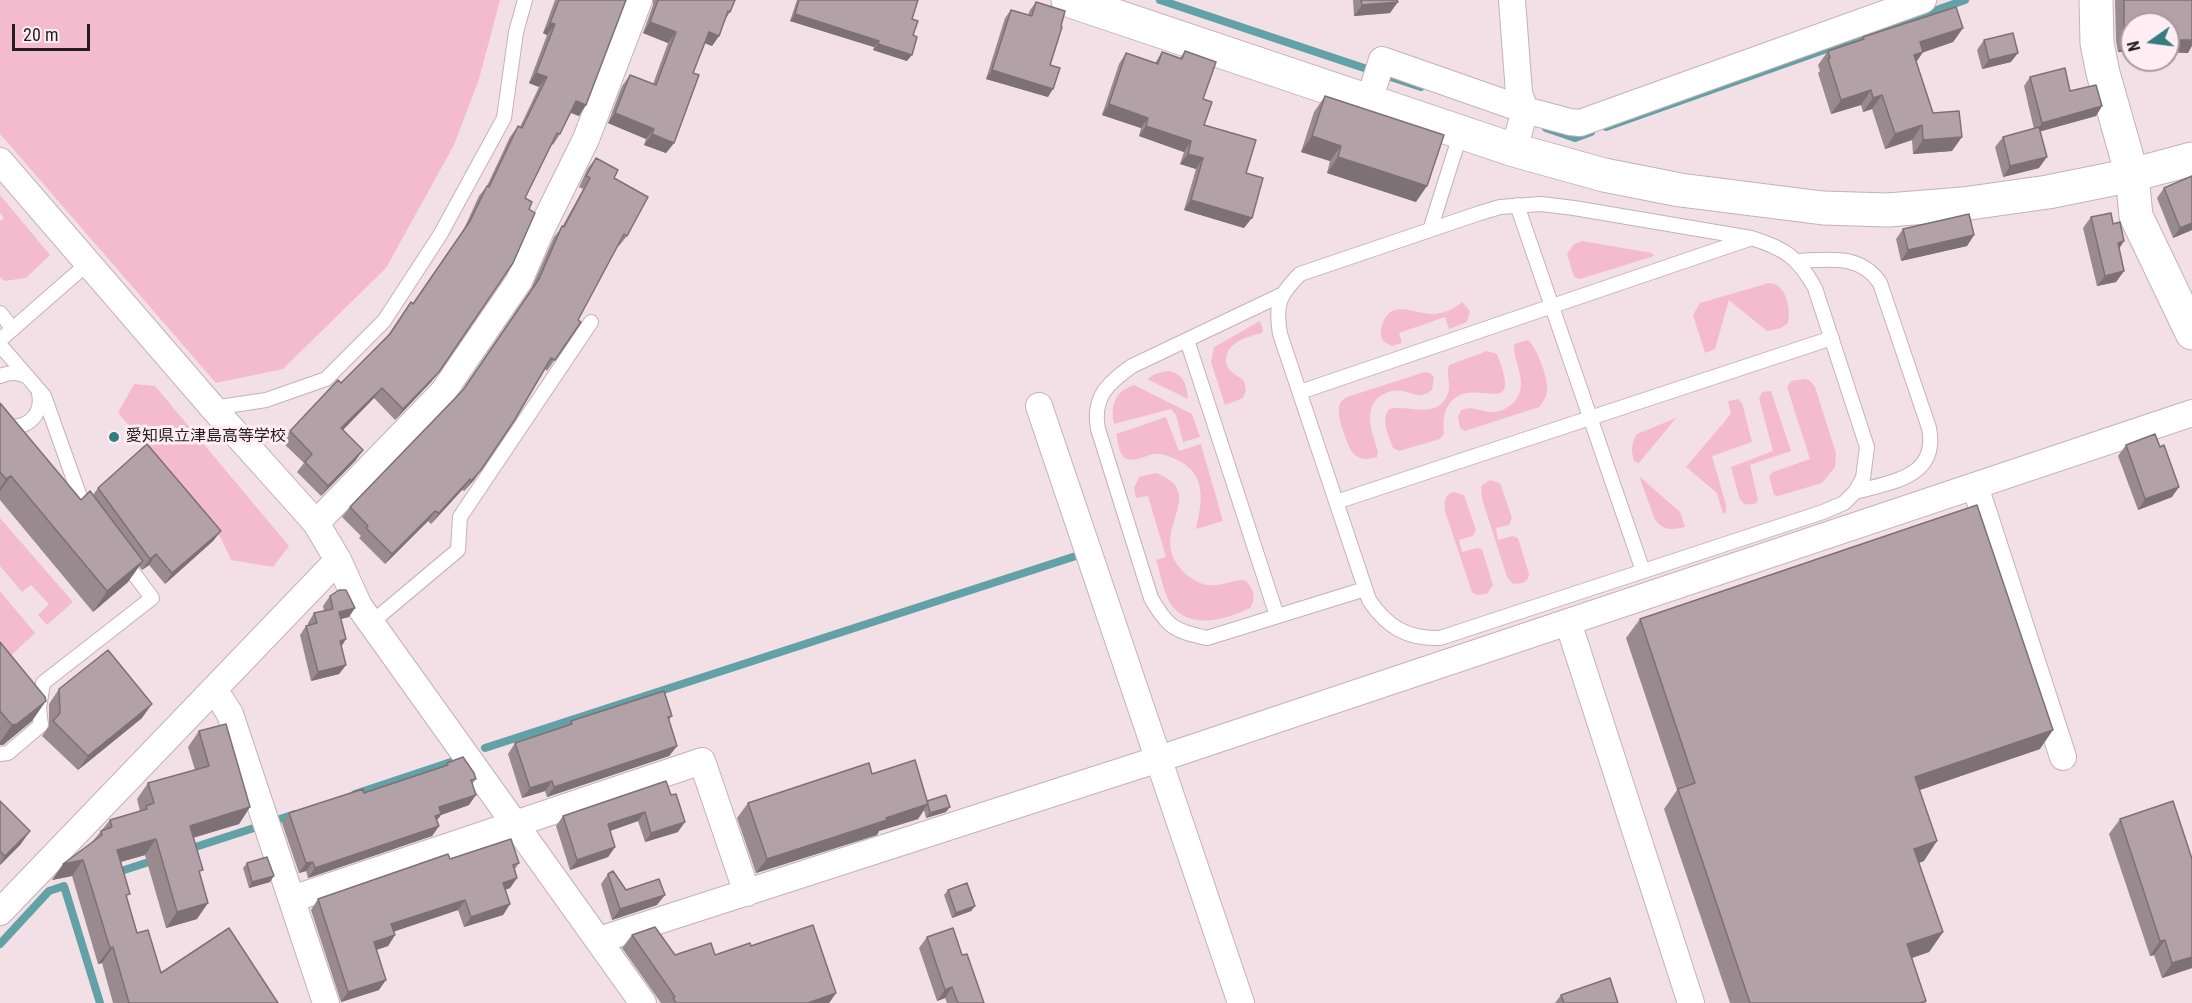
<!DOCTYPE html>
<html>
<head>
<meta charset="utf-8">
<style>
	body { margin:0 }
	#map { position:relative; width:2192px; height:1003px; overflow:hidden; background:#f2e0e6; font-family:"Roboto Condensed",sans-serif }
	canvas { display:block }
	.north { position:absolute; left:2120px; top:12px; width:60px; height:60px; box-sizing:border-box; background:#ffedf3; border:2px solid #a79a9f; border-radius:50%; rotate:256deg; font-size:16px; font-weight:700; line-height:24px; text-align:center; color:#241e20 }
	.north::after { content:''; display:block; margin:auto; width:21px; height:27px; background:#337c80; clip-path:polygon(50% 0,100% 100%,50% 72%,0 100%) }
	.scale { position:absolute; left:12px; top:24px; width:78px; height:27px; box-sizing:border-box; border:3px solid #241e20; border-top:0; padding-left:8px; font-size:18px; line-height:21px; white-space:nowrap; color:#241e20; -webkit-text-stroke:4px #ffedf3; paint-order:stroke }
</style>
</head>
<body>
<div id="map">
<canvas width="2192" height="1003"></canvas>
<div class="north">N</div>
<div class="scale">20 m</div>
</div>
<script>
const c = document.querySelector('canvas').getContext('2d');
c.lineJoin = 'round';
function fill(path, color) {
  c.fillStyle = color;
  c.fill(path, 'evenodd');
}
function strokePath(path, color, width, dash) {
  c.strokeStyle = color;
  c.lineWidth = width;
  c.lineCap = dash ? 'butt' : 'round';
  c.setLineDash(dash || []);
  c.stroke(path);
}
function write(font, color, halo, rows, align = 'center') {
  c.font = font + ' "Roboto Condensed","Noto Sans JP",sans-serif';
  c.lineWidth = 6;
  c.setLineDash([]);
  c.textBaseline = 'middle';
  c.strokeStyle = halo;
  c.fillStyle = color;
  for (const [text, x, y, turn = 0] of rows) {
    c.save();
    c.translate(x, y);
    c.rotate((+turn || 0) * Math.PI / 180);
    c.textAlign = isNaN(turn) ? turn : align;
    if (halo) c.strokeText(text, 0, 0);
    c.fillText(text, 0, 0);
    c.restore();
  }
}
fill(new Path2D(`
	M0,0H500L479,79L454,145L386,268L283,369L216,383L0,134Z
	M0,195L50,255L26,278L4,281L0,277V221L4,218L0,213Z
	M1582,241L1652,253L1654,256L1580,279L1574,277L1567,254L1574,244Z
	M1769,283C1787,284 1791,309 1788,323L1781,328L1767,331L1729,300L1715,349L1705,353L1693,315L1700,303Z
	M1462,302L1470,311L1467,322L1449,329L1445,317L1399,333L1402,343L1392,346L1383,341C1380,335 1380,330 1383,323C1392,299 1415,314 1432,314C1444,314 1454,309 1462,302Z
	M1260,321L1263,330L1262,333C1248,337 1227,341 1226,360C1226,363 1227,366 1229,369C1233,374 1240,377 1244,381L1246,390L1243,398L1225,405L1211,362L1214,347Z
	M1528,340C1537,348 1548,377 1547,390C1547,397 1543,402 1539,407L1465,431L1460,428L1458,417L1461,410C1475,405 1481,413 1494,412C1502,411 1510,407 1515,401C1529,383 1514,365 1514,345L1517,343Z
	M1487,351L1497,354C1525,425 1473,373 1450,403C1443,412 1443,423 1444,434L1440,439L1399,451L1393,448C1389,436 1380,421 1389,409C1409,404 1438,421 1448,393C1451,384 1446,374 1449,365Z
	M1167,371C1183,372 1187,385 1188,399L1147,379L1155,374Z
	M1425,372L1430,373L1434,377L1432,390C1422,398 1417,395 1406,392C1398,389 1389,391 1382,395C1361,408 1373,434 1378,452L1377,457C1369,459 1361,461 1354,454C1348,449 1337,417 1339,408C1339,403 1342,400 1347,397Z
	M1804,379L1809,380L1815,387L1836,453L1835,467L1822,483L1778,496L1774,495L1769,476L1773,472L1810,459L1787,387L1791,381Z
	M134,384L155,386L289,546L273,567L231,560L221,538L158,458L118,413Z
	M1134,385L1192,414L1200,437L1183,442L1176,415L1171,409L1114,424C1110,406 1115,391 1134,385Z
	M1771,391L1791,451L1750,465L1758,500L1755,504C1748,505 1742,505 1739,497L1731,467L1773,451L1759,399L1762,392Z
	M1738,399L1742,403L1752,442L1712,456L1726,505V512L1723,514L1717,493L1686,467L1731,414L1728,401Z
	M1166,417L1179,451L1201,444L1223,521L1196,529C1203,499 1207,472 1173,458C1167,456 1161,453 1154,454C1147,455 1135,462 1127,459C1119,456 1118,442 1116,434Z
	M1676,418L1639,463L1634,461C1631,451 1631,443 1637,434Z
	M1156,473C1210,493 1148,531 1180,568C1186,576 1197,583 1207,585C1219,587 1232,580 1244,580C1254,587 1257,598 1250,608C1223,621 1183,632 1167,597C1162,585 1160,572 1156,560L1166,557L1148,496L1136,498L1134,488L1139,477Z
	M1639,476L1680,512L1685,527C1672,530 1664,531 1655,520Z
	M1490,480L1500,483L1512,518L1509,525L1496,528L1498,540L1513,536L1518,538L1529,574L1528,579L1523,583L1513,584L1507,577L1482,499L1481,486Z
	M1454,492L1464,495L1476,530L1473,536L1459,540L1462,552L1477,548L1482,549L1493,585L1487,594L1477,595L1472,592L1445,511C1444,501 1444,495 1454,492Z
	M0,518L73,602L47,625L38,615L49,604L31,585L22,592L0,566Z
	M0,591L35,633L1,665L0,664Z`), '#f4bbcf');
strokePath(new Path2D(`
	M1160,0L1421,87
	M1606,127L1965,0
	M1546,128L1575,138L1591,132
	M485,748L1082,554
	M355,794L454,761
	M277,820L295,814
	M186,850L257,827
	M115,873L155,860
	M0,944L49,891L64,886L100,1003`), '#62a1a6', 8);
const lane = new Path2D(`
	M1541,204L1574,208L1751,238C1784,248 1798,257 1815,288L1867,447L1863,478L1855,492L1844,503L1823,512L1440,638C1407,639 1387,627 1369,600L1280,334C1275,304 1279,295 1300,274L1480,213L1500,207Z
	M1517,205L1643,571
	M1430,230L1461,132
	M1796,261C1827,260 1860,253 1880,283L1929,428C1939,478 1890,482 1855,492
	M1281,295L1132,366C1108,383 1092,397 1098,429L1151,598C1168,628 1175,631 1207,638L1365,589
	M0,313L13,329
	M0,340L87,264
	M1187,340L1277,616
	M0,345L44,396L84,508L90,515
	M0,376C10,372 18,372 28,377
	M1300,392L1749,239
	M213,408L266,400L326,379L384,321L440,235L504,118L516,32L525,0
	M0,424C23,433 44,417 39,393
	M1336,502L1832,338
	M371,623L458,550L460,517L591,322
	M0,754L8,753L41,725L39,708L43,683L152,598L123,559`);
const street = new Path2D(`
	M1512,0L1519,93L1525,110L1514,150
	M1369,101L1382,60L1525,110L1570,122L1580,123L1923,0
	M0,161L213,408L316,523L338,560L359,606L643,1003
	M1039,406L1241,1003
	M1975,486L2063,757
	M316,523L443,392L519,281L541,230L586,139L639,0
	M1568,622L1691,1003
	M214,689L230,714L326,1003
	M292,899L702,761L747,893
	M0,912L338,560
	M599,940L1159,759L2192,413`);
const secondary = new Path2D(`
	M1068,0L1514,150L1604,175L1680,190L1823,208L1888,210L1963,204L2048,192L2132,175L2192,159
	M2096,0L2097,43L2103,73L2132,175L2136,216L2192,333`);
strokePath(lane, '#c3b2b8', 16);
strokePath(street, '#c3b2b8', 28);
strokePath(secondary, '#c3b2b8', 35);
strokePath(lane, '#fff', 14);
strokePath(street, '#fff', 26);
strokePath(secondary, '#fff', 33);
fill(new Path2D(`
	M555,0H626L586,105L579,116L571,113L560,134L553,145L552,144L431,382L395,420L374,398L343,430L363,450L355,461L321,496L297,472L304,463L282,442L290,431L341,383L388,335L411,302L413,303L463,231L479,196L487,186L510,137L518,126L520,127L539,87L529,83L547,35L543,33Z
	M653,0H735L730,12L725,20L719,36L712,46L705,43L693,73L674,143L666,153L644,145L646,139L608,123L622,86L630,75L653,84L668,43L643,33L653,5Z
	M797,0H918L912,19L913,35L907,61L873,50L874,47L790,21Z
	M1353,0H1397L1390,13L1354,16Z
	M2115,0H2192L2188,53L2168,52V24L2132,52H2118L2116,41Z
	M1036,2L1050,65L1048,97L986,79L1005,18L1011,10L1028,15L1030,10Z
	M1963,28L1953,42L1923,52L1916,62L1933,113L1952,151L1913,154L1912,140L1885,149L1872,109L1863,112L1861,105L1831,114L1818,73L1820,71L1818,65L1828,51L1861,40L1863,37Z
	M1984,40L2011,62L1982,69L1977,50Z
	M1185,51L1203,99L1204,125L1246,173L1244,228L1184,210L1196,169L1180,164L1184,152L1139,136L1141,128L1102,115L1119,64L1126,53L1155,63L1162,52L1180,58Z
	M2030,77L2070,91L2102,106L2096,116L2040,131L2039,168L2003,177L1995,147L2003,137L2034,129L2024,86Z
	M1325,96L1416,202L1327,173L1330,161L1301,152L1314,112Z
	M596,158L614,178L627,236L619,246L618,245L578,320L581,322L547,371L545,369L474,480L464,491L462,490L431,524L428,521L385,564L359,538L361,536L342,517L350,507L462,391L531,289L554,237L562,227L583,189L579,187L588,168Z
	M2164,188L2192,230L2173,238L2157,198Z
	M2091,217L2113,224L2124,241L2119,248L2124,271L2116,282L2097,286L2083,228Z
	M1903,229L1974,235L1967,246L1901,261L1896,239Z
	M0,403L81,500L93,495L98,488L221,531L213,541L165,584L149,565L142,570L139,566L128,582L93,612L0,500Z
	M2126,445L2172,497L2138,510L2118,456Z
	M330,596L349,617L341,619V647L346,665L339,674L311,681L300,635L306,626L308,625V623L314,613L324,611L323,606Z
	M1640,619L2040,749L1920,790L1924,861L1919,863L1943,932L1929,952L1912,958L1926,1001L1925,1003H1730L1664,809L1677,790L1626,638Z
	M0,642L32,721L3,745H0Z
	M59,689L142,718L78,770L42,736L49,726V704Z
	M672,716L669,720L677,746L669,756L547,797L545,791L522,798L508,754L515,743L567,726L571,721Z
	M199,731L250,807L239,824L193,838L199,874L197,919L166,928L145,855L121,862L127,899L137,933L161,973L278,1003H113L102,963L98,964L72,876L52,880L93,841L110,820L140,811L137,799L148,783L195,770L188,747Z
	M447,763L476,779L472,784L469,805L441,815L437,820L439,826L432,836L308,878L306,871L299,873L282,823L289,813L364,793L444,767Z
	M872,774L927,801L946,812L926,818L924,810L918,819L879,831L877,835L756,873L737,818L748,803Z
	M666,781L678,832L645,842L638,821L610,831L615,847L608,857L570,870L556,826L563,816Z
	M0,801L30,831L20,845L0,865Z
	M2120,819L2192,859V968L2162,978L2154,955L2150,956L2109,834Z
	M450,859L519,863L515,869L517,878L510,888L505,890L510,904L503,915L464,927L458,910L394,931L395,935L388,946L376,950L379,990L341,1002L311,910L318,899Z
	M247,863L270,882L249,888L243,868Z
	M608,874L626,890L657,905L612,920L601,884Z
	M948,890L975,906L971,911L952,918L944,895Z
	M632,935L675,955H715L751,946L836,993L829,1003H661L622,948Z
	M927,937L984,1003H947L945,998L937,1001L919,948Z
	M1561,995L1564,1003H1555Z`), '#998a90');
fill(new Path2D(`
	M1398,2L1390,13L1354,16L1362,5Z
	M795,14L879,41L874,47L790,21Z
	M650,22L676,32L668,43L643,33Z
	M550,23L555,24L547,35L543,33Z
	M1963,28L1953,42L1910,57L1920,42Z
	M709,32L719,36L712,46L702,42Z
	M2127,40H2132V52H2118Z
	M2168,40H2192V46L2188,53L2168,52Z
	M878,44L912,55L907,61L873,50Z
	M1923,52L1913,67L1914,55Z
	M2018,53L2011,62L1982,69L1989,60Z
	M992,70L1053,89L1048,97L986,79Z
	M536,73L547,77L539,87L529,83Z
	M1871,90L1861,105L1831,114L1841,100Z
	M1882,95L1872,109L1863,112L1873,98Z
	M576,101L586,105L579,116L569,112Z
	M1109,104L1148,118L1141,128L1102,115Z
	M2102,106L2096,116L2035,133L2042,123Z
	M615,113L654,129L646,139L608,123Z
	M1922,125L1912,140L1885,149L1895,134Z
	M1146,126L1191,141L1184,152L1139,136Z
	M652,134L674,143L666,153L644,145Z
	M1312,136L1341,146L1330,161L1301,152Z
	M1962,137L1952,151L1913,154L1923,140Z
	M1188,154L1203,158L1196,169L1180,164Z
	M1338,157L1427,186L1416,202L1327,173Z
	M2047,157L2039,168L2003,177L2010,166Z
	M1191,200L1252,218L1244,228L1184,210Z
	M2192,223V230L2173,238L2180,228Z
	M1974,235L1967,246L1901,261L1908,250Z
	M2124,241L2117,252L2118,243Z
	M2124,271L2116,282L2097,286L2105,276Z
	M439,372L431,382L395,420L403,409Z
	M382,388L374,398L334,439L341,428Z
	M363,450L355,461L321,496L328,486Z
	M481,470L474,480L464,491L471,481Z
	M11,476L0,491V488L6,479Z
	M470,479L462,490L431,524L439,513Z
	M2179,487L2172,497L2138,510L2145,499Z
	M435,511L428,521L385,564L392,554Z
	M221,531L213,541L165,584L172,573Z
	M156,554L149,565L142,570L150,559Z
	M143,561L128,582L93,612L107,591Z
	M355,608L349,617L333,621L339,612Z
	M346,639L340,649V641Z
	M346,665L339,674L311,681L318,672Z
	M46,701L32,721L3,745H0V742L12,725Z
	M152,704L142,718L78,770L88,756Z
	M2053,730L2040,749L1902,796L1915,777Z
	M677,746L669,756L547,797L554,787Z
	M552,781L545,791L522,798L530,788Z
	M476,795L469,805L441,815L434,824L428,826L439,807Z
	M928,804L918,819L879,831L877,835L756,873L767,859Z
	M250,807L239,824L178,842L190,826Z
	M950,807L946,812L926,818L930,813Z
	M645,812L638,821L601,834L608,824Z
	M685,822L678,832L645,842L651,833Z
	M439,826L432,836L308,878L315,868Z
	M30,831L20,845L0,865V864L5,856Z
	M156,839L145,855L106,866L117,850Z
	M1937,841L1924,861L1901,869L1914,849Z
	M615,847L608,857L570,870L577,860Z
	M83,860L72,876L52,880L63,864Z
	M313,862L306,871L299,873L306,863Z
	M274,876L270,882L249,888L252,882Z
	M517,878L510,888L496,893L503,883Z
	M665,895L657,905L612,920L620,909Z
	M465,900L458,910L384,935L391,924Z
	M208,903L197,919L166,928L177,912Z
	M510,904L503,915L464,927L471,917Z
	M975,906L971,911L952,918L956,913Z
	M1943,932L1929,952L1894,964L1907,944Z
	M395,935L388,946L367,953L374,942Z
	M2165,940L2154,955L2150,956L2160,941Z
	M113,947L102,963L98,964L110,948Z
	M2192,957V968L2162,978L2172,963Z
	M386,980L379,990L341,1002L348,992Z
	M952,987L945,998L937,1001L945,990Z
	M836,993L829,1003H808Z`), '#7d7175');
const building = new Path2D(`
	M559,0H626L586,105L576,101L560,134L557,133L525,198L532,202L529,209L535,213L513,263L439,372L403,409L382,388L341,428L363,450L328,486L305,462L312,454L290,431L338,380L341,383L390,334L411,302L413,304L470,221L487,186L489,187L518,126L522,128L547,77L536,73L555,24L550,23Z
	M658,0H735L730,12L728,11L719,36L709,32L693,73L699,75L674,143L652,134L654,129L615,113L630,75L656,85L676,32L650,22Z
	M799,0H918L912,19L918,21L913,35L917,37L912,55L878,44L879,41L795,14Z
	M1361,0H1397L1398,2L1362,5Z
	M2124,0H2192V40H2168V24H2132V40H2127L2124,29Z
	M1036,2L1065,11L1061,26L1062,27L1050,65L1060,68L1053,89L992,70L1011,10L1032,16Z
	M1956,7L1963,28L1920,42L1923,52L1914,55L1933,113L1959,111L1962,137L1923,140L1922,125L1895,134L1882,95L1873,98L1871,90L1841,100L1828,59L1830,58L1828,51L1864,39L1863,37Z
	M2013,33L2018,53L1989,60L1984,40Z
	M1185,51L1216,62L1203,99L1212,102L1204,125L1256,140L1246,173L1263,178L1252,218L1191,200L1203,158L1188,154L1191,141L1146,126L1148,118L1109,104L1126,53L1158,64L1162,52L1182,59Z
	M2065,68L2070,91L2096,85L2102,106L2042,123L2030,77Z
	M1325,96L1444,135L1427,186L1338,157L1341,146L1312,136Z
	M2039,127L2047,157L2010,166L2003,137Z
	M596,158L618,170L614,178L648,197L627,236L624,234L578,320L581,322L555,360L551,358L514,421L481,470L471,481L470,479L439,513L435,511L392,554L366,528L368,526L350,507L463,390L539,279L562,226L564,227L590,178L586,176Z
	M2192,176V223L2180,228L2164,188Z
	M2111,213L2113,224L2120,222L2124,241L2118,243L2124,271L2105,276L2091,217Z
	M1969,214L1974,235L1908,250L1903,229Z
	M0,403L81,500L90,491L143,561L107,591L11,476L6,479L0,472Z
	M2155,434L2160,447L2164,445L2179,487L2145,499L2126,445Z
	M147,444L221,531L172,573L156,554L150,559L98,488Z
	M1977,505L2053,730L1915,777L1937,841L1914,849L1943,932L1907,944L1926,1001L1920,1003H1750L1678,789L1695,783L1640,619Z
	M339,590H346L355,608L339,612L346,639L340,641L346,665L318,672L306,626L317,623L314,613L333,609L330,596Z
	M0,642L45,697L46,701L17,724L12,725L0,711Z
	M108,650L152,704L88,756L53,721L60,713L59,689Z
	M664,691L672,716L668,717L677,746L554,787L552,781L530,788L515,743L572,724L571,721Z
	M226,724L250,807L190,826L203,870L199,871L208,903L177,912L156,839L117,850L130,894L126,895L137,933L148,930L161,973L229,928L278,1003H129L113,947L110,948L83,860L63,864L102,835L101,831L112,827L110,820L147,809L146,806L154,803L148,783L209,766L199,731Z
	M463,757L474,773L476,779L471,780L476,795L439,807L441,814L435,816L439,826L315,868L313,862L306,863L289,813L363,789L364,793L448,765L447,763Z
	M915,760L928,804L886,818L887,820L767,859L748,803L869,763L872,774Z
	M666,781L671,795L676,794L685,822L651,833L645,812L608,824L615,847L577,860L563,816Z
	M946,795L950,807L930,813L927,801Z
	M0,801L30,831L5,856L0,851Z
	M2173,801L2192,859V957L2172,963L2165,940L2160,941L2120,819Z
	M511,839L519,863L513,865L517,878L503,883L510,904L471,917L465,900L391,924L395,935L374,942L386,980L348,992L318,899L448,854L450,859Z
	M267,857L274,876L252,882L247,863Z
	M613,871L626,890L659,879L665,895L620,909L608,874Z
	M967,883L975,906L956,913L948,890Z
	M813,925L836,993L808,1003H676L673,998L675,997L632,935L655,927L675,955L711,943L715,955L750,943L751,946Z
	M953,928L962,955L967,954L984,1003H958L952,987L945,990L927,937Z
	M1610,978L1618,1003H1564L1561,995Z`);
fill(building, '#b2a1a7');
strokePath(building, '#7d7175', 1.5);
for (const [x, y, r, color] of [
	[114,437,6,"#337c80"]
]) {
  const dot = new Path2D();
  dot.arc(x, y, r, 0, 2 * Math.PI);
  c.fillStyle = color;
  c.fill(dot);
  strokePath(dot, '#ffedf3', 2);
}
write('16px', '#241e20', '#ffedf3', [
	["愛知県立津島高等学校",126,437]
], 'left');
</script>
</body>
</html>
